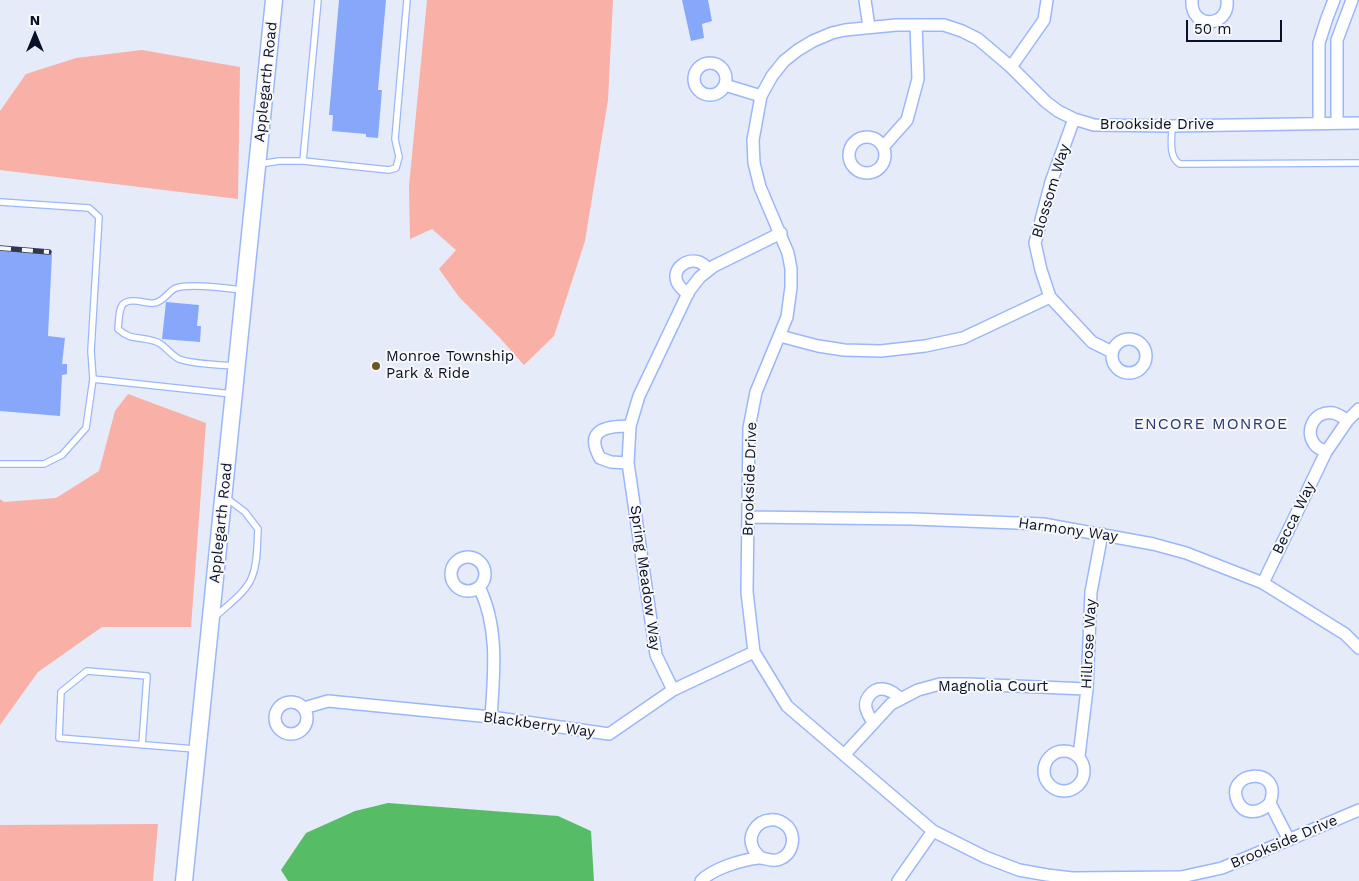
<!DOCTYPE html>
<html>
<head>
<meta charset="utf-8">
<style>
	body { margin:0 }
	#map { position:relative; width:1359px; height:881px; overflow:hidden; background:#e5ebf9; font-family:"Work Sans",sans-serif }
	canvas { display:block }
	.north { position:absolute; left:10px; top:10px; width:50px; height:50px; -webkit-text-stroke:4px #f8f8f8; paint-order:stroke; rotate:0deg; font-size:14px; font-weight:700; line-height:20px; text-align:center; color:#091129 }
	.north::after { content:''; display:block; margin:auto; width:18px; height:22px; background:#091129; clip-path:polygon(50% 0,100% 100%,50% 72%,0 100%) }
	.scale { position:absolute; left:1186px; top:20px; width:96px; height:22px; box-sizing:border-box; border:2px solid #091129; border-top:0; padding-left:6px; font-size:15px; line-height:18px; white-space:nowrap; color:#091129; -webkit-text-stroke:4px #f8f8f8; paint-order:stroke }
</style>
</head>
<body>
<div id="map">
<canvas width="1359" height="881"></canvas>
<div class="north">N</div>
<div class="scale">50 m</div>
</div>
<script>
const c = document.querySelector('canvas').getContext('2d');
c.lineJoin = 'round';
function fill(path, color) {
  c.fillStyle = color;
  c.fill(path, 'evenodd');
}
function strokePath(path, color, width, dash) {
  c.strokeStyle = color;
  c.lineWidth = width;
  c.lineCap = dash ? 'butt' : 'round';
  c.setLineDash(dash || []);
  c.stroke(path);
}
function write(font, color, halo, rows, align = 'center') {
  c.font = font + ' "Work Sans",sans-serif';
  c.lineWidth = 4;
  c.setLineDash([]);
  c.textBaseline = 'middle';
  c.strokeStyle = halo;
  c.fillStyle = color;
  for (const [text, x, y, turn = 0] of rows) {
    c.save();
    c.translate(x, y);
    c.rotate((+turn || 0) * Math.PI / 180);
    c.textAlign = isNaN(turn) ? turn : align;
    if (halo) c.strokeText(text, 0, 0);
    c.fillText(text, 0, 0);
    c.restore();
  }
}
fill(new Path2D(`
	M427,0H613L608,100L585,241L554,336L524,365L499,337L459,297L439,269L456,250L432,229L410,239L409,186Z
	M142,50L240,67L238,199L0,170V111L26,74L76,58Z
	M128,394L206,423L191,627H102L38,672L0,725V499L4,502L56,498L99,471L115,411Z
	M158,824L153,881H0V825Z`), '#f8b0a7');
fill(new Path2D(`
	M388,803L558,816L591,831L594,881H288L281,870L306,833L355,811Z`), '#57bc66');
fill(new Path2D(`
	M339,0H386L378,90H382L378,138L366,137V134L332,131L333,115H329Z
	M682,0H708L712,21L702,24L704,38L691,41Z
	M0,250L52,254L48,336L65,338L62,364H67V374L62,375L60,416L0,411Z
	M166,302L199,305L197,326H201L200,342L162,339Z`), '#87a8fa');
const lane = new Path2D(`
	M318,0L303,161L389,170L396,168L399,157L395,139L407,0
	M1172,126C1172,139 1168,157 1180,164L1359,163
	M260,164L279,161H303
	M0,202L89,208L99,217L91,351L93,379L232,394
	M236,366C221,365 191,364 179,359C169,354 164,343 154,341C139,336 131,341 118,329C120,308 118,297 143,302C146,302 151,304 154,303C164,302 168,291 176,288C190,283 227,288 242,290
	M0,464H44L62,455L86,428L93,379
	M214,618C226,606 246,593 252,577C258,562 257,545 258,529L245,512L225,497
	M142,745L147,676L87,671L61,692L59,738L195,749`);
const street = new Path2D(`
	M865,0L869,27
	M1192,0C1190,30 1230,28 1227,0
	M694 79a16 16 0 1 1 32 0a16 16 0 1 1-32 0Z
	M1011,67L1044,20L1047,0
	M725,85L761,96
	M1074,119L1051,182L1035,243L1041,270L1050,297L1092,342L1112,352
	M1319,123V43L1327,18L1334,0
	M1337,123V40L1352,0
	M1359,123L1172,126L1094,125L1074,119L1058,111L1046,102L1011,67L978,39L962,31L944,25H896L845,30L832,33L813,41L798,50L784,61L772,76L761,96L753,140L754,163L760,187L788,253L791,269V287L787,317L756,392L749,428L747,592L754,652L787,706L933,831L985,857L1019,870L1047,875L1072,878L1181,877L1222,868L1359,810
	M849 155a18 18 0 1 1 36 0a18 18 0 1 1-36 0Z
	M883,147L907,120L918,79L916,25
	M688,294C684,291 679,287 677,282C672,269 686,258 699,262C702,263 706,267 709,269
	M780,336L818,346L844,350L881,351L925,346L963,338L1050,297
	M1112 356a17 17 0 1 1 34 0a17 17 0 1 1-34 0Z
	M1326,452C1323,450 1318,448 1316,446C1303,432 1314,410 1333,413C1338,414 1343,418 1348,420
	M628,463L611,462L600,458C584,429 607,426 630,426
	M748,517L913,519L1043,524L1153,544L1186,553L1263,583L1345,634L1359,648
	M451 574a17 17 0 1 1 34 0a17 17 0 1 1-34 0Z
	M1263,583L1326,452L1348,420L1359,409
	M479,587C499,627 494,674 491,717
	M673,690L656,655L628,463L630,426L639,396L689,291L700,277L714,266L781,233
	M275 718a16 16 0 1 1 32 0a16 16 0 1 1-32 0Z
	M304,708L328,701L491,717L609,734L673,690L754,652
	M873,722C871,719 868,715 867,711C862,701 872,688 883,689C891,690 895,694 901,699
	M1044 771a20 20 0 1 1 40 0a20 20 0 1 1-40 0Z
	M844,755L891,704L918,690L940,684H967L1087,689
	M1079,756L1087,689L1091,592L1102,534
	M1270,803C1261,813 1245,816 1238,802C1223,771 1284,764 1270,803L1289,840
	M701,881C712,869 741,860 758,858C765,857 772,863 780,859C793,854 796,837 788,827C783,822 777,819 770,820C757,821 747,835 753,848C754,851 758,855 760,857
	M898,881L933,831`);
const secondary = new Path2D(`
	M184,881L274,0`);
strokePath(lane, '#9bb7fa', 8);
strokePath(street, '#9bb7fa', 14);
strokePath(secondary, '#9bb7fa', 19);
strokePath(lane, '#fff', 5.5);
strokePath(street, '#fff', 11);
strokePath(secondary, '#fff', 16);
const rail = new Path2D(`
	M0,248L49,252`);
strokePath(rail, '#30374e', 5.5);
strokePath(rail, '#f8f8f8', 4, [11]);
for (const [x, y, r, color] of [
	[376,366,5,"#6b5625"]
]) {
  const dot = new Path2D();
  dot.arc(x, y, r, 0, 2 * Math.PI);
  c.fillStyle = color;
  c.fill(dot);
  strokePath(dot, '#f8f8f8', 2);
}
write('15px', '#091129', '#f8f8f8', [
	["Applegarth Road",266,82,-84],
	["Brookside Drive",1157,125],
	["Blossom Way",1051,191,-73],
	["Brookside Drive",750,479,-88],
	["Becca Way",1294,518,-64],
	["Applegarth Road",221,523,-84],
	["Harmony Way",1068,530,8],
	["Spring Meadow Way",645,578,82],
	["Hillrose Way",1089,644,-87],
	["Magnolia Court",993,687],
	["Blackberry Way",539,725,8],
	["Brookside Drive",1284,842,-23]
]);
write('15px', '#091129', '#f8f8f8', [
	["Monroe Township",386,357],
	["Park & Ride",386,374]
], 'left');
c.letterSpacing = '1px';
write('16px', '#263b74', '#f8f8f8', [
	["ENCORE MONROE",1211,424]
]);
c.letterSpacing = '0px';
</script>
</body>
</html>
